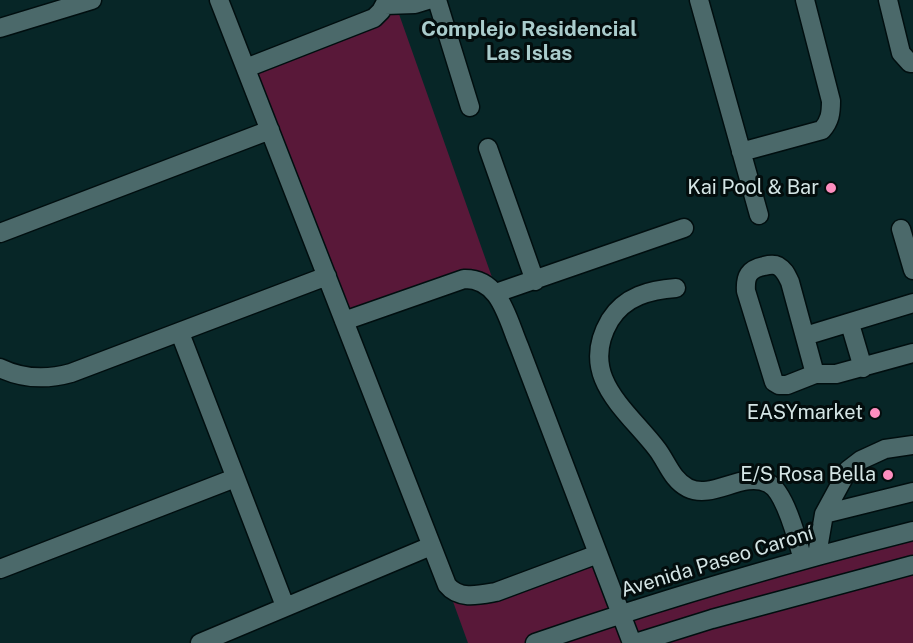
<!DOCTYPE html>
<html>
<head>
<meta charset="utf-8">
<style>
	body { margin:0 }
	canvas { display:block; background:#072627 }
</style>
</head>
<body>
<canvas width="913" height="643"></canvas>
<script>
const c = document.querySelector('canvas').getContext('2d');
c.lineJoin = 'round';
function fill(path, color) {
  c.fillStyle = color;
  c.fill(path, 'evenodd');
}
function strokePath(path, color, width, dash) {
  c.strokeStyle = color;
  c.lineWidth = width;
  c.lineCap = dash ? 'butt' : 'round';
  c.setLineDash(dash || []);
  c.stroke(path);
}
function write(font, color, halo, rows, align = 'center') {
  c.font = font + ' "Public Sans",sans-serif';
  c.lineWidth = 6;
  c.setLineDash([]);
  c.textBaseline = 'middle';
  c.strokeStyle = halo;
  c.fillStyle = color;
  for (const [text, x, y, turn = 0] of rows) {
    c.save();
    c.translate(x, y);
    c.rotate((+turn || 0) * Math.PI / 180);
    c.textAlign = isNaN(turn) ? turn : align;
    if (halo) c.strokeText(text, 0, 0);
    c.fillText(text, 0, 0);
    c.restore();
  }
}
fill(new Path2D(`
	M394,0L500,300L484,283L344,321L246,68Z
	M913,531V643H468L447,585L459,594L598,554L621,614Z`), '#591839');
const minor = new Path2D(`
	M219,0L447,585C459,600 479,595 496,592L598,554
	M437,0L470,107
	M699,0L759,215
	M888,0L901,53L910,63H913
	M385,5L415,4L428,0
	M0,28L92,0
	M246,68L374,18L381,11L387,0
	M488,148L535,281
	M741,152L822,130C830,121 831,113 831,101L805,0
	M901,229L913,270
	M0,233L270,130
	M676,288C650,290 625,296 610,320C577,376 626,409 657,449C667,462 672,480 688,488C713,500 742,471 768,483C785,491 798,542 803,560
	M496,293L684,228
	M344,321L464,279C500,278 507,318 519,346L632,643
	M850,324L863,368
	M180,333L285,606
	M805,336L913,303
	M0,368C23,379 46,380 71,373L327,276
	M815,374L790,282C787,276 785,270 778,266C774,264 768,265 764,266C749,269 745,276 746,291L774,382L779,385H787L815,374H836L913,353
	M824,514L913,492
	M817,555L824,514L848,470L861,460L885,449L913,445
	M0,569L235,478
	M200,643L431,546
	M535,643C660,600 786,563 913,531
	M635,643L712,619L913,565`);
strokePath(minor, '#000e0f', 21);
strokePath(minor, '#4b696a', 18);
for (const [x, y, r, color] of [
	[831,188,6,"#fd8ebf"],
	[875,413,6,"#fd8ebf"],
	[888,475,6,"#fd8ebf"]
]) {
  const dot = new Path2D();
  dot.arc(x, y, r, 0, 2 * Math.PI);
  c.fillStyle = color;
  c.fill(dot);
  strokePath(dot, '#030d0d', 2);
}
write('20px', '#d4e5e5', '#030d0d', [
	["Kai Pool & Bar",819,188],
	["EASYmarket",863,413],
	["E/S Rosa Bella",876,475]
], 'right');
write('20px', '#d4e5e5', '#030d0d', [
	["Avenida Paseo Caroní",717,562,-17]
]);
write('bold 21px', '#acc', '#030d0d', [
	["Complejo Residencial",529,30],
	["Las Islas",529,54]
]);
</script>
</body>
</html>
